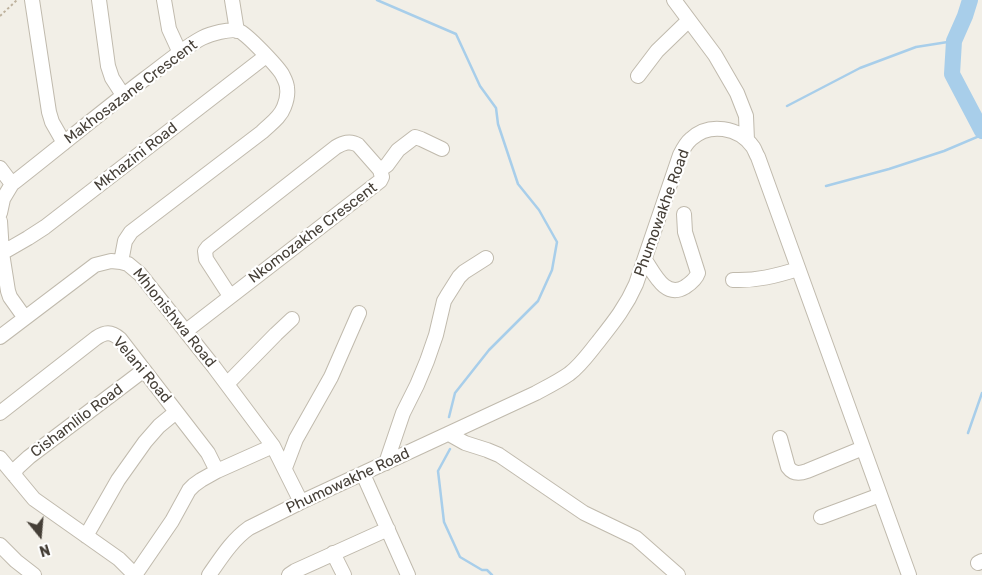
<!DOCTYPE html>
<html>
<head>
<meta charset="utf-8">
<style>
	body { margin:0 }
	#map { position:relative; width:982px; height:575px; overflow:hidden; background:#f2efe7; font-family:Rubik,sans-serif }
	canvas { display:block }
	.north { position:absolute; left:15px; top:510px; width:50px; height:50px; -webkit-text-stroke:4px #fff; paint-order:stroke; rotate:163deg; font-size:14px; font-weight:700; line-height:20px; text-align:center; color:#453f37 }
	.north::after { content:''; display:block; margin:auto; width:18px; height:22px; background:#453f37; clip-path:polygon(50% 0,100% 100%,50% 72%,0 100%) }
</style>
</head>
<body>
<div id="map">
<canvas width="982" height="575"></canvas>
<div class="north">N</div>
</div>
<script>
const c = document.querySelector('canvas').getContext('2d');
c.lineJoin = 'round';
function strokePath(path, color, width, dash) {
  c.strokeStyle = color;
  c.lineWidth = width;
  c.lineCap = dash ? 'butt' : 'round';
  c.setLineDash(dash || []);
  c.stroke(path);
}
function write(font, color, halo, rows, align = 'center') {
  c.font = font + ' Rubik,sans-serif';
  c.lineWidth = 4.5;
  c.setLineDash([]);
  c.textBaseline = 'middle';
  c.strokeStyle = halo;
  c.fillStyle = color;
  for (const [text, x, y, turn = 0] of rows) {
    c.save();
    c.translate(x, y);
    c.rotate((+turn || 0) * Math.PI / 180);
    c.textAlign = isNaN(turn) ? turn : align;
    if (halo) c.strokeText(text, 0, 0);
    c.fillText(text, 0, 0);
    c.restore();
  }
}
strokePath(new Path2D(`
	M377,0L456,34L480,86L496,108L498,124L518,184L539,210L557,242L552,270L538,301L489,350L455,393L449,417
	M787,106L860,68L916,47L954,41
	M826,186L889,169L944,151L982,135
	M968,433L982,393
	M450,449L438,471L444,522L460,557L482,570H487L492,575`), '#a8ceea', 2.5);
strokePath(new Path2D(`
	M970,0L965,16L954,41L952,74L982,131`), '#a8ceea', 16);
const minor = new Path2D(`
	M32,0L49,112L52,122L64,143
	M99,0L108,66L112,78L123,95
	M164,0L169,29L180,53
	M232,0L237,31
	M674,0L715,55L737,93L746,116L747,140
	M638,76L657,51L689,20
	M0,168L12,184
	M380,170L387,165L398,150L415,137L421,139L442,149
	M0,213L3,199L12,184C57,149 101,112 146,78C164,65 183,48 202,38C210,34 230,28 239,31C247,34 277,66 282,74C284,78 287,83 287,88C288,94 286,102 284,107C280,118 270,124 262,132L131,232L125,241L121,262
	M0,221L2,253L8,291L10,297L25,318
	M2,253L28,238L45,227L266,56
	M645,260C654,273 665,299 685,287C691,283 696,279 698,273L685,232L684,214
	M733,280C756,281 776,276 798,269
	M186,331L380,181L382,177L380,170L358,145C350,140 343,143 336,147L208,247L205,251L206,259L230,296
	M0,337L95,265L111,261L121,262L128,264L140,274L214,367L273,446L301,502
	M227,384L276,334L292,319
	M0,413L96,338C105,332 111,331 120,339L208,453L217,471
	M449,434L465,443L487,450L499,455L584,513L636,538L678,575
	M780,438L788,467C793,474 799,474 807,471L863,448
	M0,458L34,499L119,559L135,575
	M386,463L403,413L417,385L427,361L436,335L444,301L447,296L459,277L464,272L486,258
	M285,468L296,439L331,377L359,313
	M363,474L408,575
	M14,475L17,468L29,457L144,370
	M821,517L880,495
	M86,536L118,480L145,442L159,426L176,412
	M0,545L16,561L34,575
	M333,553L344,575
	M978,563L982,561
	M135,575L172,521L189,490L194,485L201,480L217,471L273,446
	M209,575C221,558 232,540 249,528L301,502L536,393C547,387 559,381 569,374C581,365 589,353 598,342C613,323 626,307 636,284L680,155C683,149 686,143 691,139C709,122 739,127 753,147C755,150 756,154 758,157L909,575
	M289,575L295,571L388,529`);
strokePath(minor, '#c0baad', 16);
strokePath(new Path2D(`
	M0,16L17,0`), '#beb29d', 2, [2.5, 2.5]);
strokePath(minor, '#fff', 14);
write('15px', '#453f37', '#fff', [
	["Makhosazane Crescent",131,92,-37],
	["Mkhazini Road",136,157,-38],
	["Phumowakhe Road",662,213,-70],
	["Nkomozakhe Crescent",313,233,-37],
	["Mhlonishwa Road",174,318,51],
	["Velani Road",142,370,50],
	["Cishamlilo Road",77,421,-37],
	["Phumowakhe Road",348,481,-25]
]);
</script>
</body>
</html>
